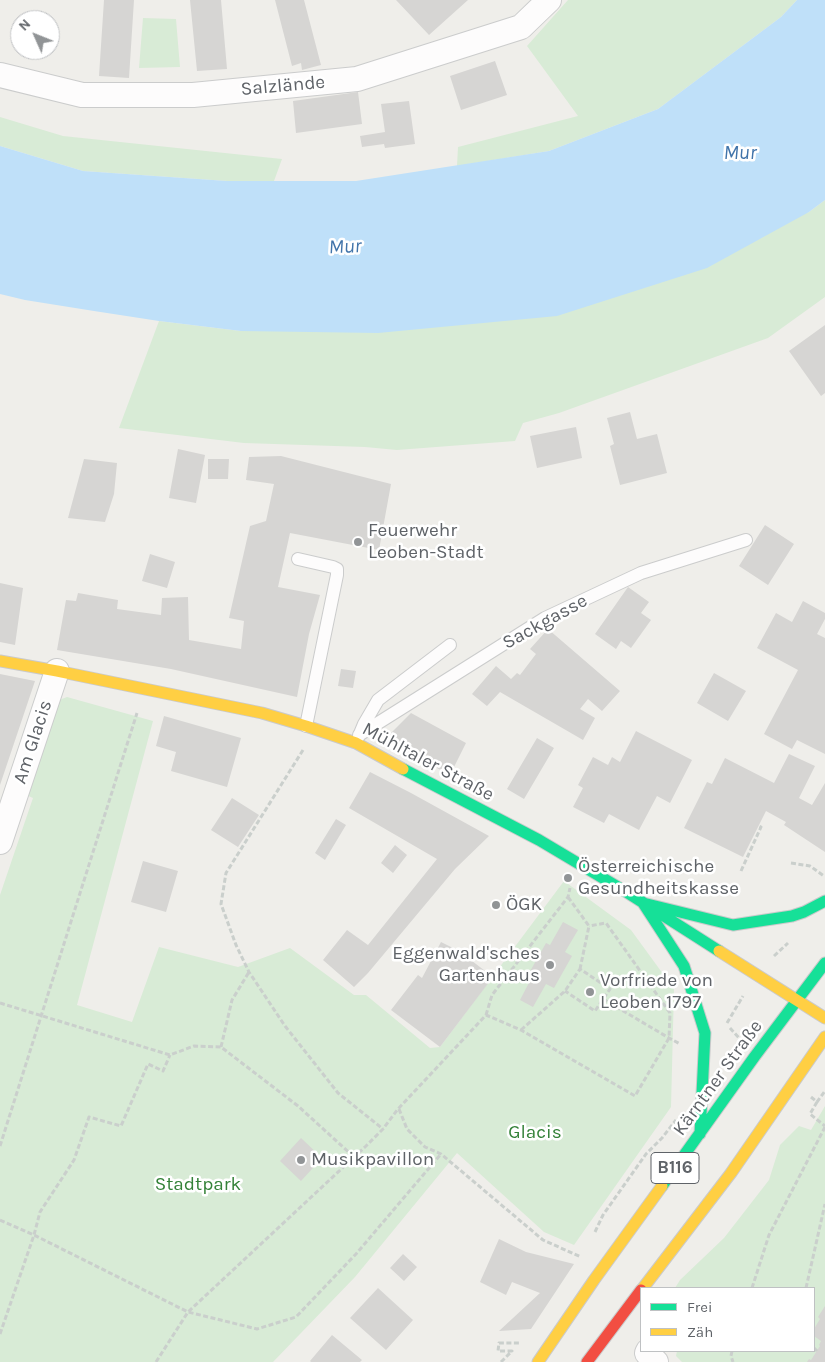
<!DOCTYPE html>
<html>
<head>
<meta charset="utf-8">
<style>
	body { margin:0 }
	#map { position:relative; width:825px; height:1362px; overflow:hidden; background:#efeeea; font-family:Karla,sans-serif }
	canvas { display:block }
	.legend { position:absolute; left:640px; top:1287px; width:175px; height:65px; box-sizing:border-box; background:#fff; border:1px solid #bfc1c3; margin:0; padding:6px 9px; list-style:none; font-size:15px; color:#5f6368 }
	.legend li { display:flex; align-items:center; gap:10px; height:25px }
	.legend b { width:25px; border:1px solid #bfc1c3 }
	.north { position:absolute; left:10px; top:10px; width:50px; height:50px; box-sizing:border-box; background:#fff; border:1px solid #bfc1c3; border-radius:50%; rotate:314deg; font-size:14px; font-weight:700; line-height:20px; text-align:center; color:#5f6368 }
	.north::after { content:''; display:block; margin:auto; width:18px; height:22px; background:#919496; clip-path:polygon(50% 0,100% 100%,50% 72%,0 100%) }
</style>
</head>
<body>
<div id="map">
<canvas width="825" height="1362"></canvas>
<ul class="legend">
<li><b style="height:6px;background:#16e098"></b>Frei</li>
<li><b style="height:6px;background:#ffcf43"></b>Zäh</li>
</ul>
<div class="north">N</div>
</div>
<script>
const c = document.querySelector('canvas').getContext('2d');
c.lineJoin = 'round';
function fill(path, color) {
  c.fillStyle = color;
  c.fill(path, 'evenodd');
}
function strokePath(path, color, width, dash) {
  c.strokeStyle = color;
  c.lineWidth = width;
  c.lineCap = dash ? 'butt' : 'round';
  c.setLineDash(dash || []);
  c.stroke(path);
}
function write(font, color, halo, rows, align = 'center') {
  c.font = font + ' Karla,sans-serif';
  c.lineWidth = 5;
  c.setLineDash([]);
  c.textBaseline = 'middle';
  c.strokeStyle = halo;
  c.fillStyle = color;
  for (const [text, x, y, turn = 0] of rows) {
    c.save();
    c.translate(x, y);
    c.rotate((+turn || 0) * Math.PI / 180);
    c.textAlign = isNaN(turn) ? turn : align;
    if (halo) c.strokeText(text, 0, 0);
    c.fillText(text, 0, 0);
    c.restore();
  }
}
fill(new Path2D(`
	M568,0H797L781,17L658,109L549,151L457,166L458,147L578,116L527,46Z
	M143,18L176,19L180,67L139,68Z
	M0,117L63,136L282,159L274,181H227L83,171L0,146Z
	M825,200V297L768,338L559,413L523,423L515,441L397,450L365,447L244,443L119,428L159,321L241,331L809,212Z
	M67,697L153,721L77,1005L132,1022L159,947L238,967L290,948L354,995H366L430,1048L440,1047L564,881L631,930L674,989L671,1107L574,1245L544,1232L457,1153L355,1277L273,1362H0V895L33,798L24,794L54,702Z
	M825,1106V1362H682L676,1356L677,1351H814V1288H675L680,1280L724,1238L769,1180L780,1145L799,1126L811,1130Z`), '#d8ebd6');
fill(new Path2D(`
	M797,0H825V200L809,212L707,268L557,316L378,333L241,331L159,321L94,311L25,300L0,294V146L83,171L227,181H356L549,151L658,109L781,17Z`), '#bfe0f9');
fill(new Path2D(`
	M104,0H134L129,78L99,76Z
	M190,0H221L227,69L197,71Z
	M275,0H304L321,65L302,70L301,63L292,66Z
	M396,0H468L429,35Z
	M495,61L507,95L461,110L450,76Z
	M358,92L362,124L296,133L293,101Z
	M409,101L415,144L385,148L384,144L362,147L360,136L385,132L381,104Z
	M825,325V393L821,396L789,351Z
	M630,412L637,439L657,434L667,473L620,485L610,446L614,444L607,418Z
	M576,427L582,458L537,468L530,436Z
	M178,449L205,455L196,503L169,498Z
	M281,456L391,484L379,550L290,533L278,587L320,595L309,634L297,697L171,669L57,650L66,600L76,601L78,593L118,600L117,609L161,615L162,598L188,597L189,640L241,649L244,621L229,618L250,526L266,521L274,484L246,480L249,457Z
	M84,459L117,463L114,494L105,522L68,518Z
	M208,459H229L228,479H208Z
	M765,525L794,544L768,585L739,566Z
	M150,554L175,562L167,588L142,581Z
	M0,583L23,588L15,645L0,642Z
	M628,587L649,602L641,613L651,620L631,648L621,641L616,649L595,634Z
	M803,601L825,613V619L817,634L825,638V754L797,740L792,749L764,734L798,670L757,648L776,613L792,622Z
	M548,629L620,691L602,711L588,699L580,709L595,718L583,740L500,692L487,706L472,694L496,666L511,679L517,673L520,675L536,654L530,649Z
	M341,669L356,671L353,688L338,686Z
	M714,673L746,691L728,721L697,703Z
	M0,674L35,681L0,785Z
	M411,713L466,743L450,775L384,740Z
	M164,716L241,738L227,787L171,771L176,752L156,746Z
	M636,731L692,760L670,803L657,796L639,830L609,814L604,823L573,807L583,788L578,785L593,757L608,765L612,757L620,762Z
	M537,738L554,748L524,799L507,789Z
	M789,754L815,766L799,798L812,805L825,783V852L784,825L786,822L766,811L743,857L684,828L707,782L712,784L725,758L774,783Z
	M370,772L411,793L489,836L455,869L368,973L354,987L323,960L347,930L368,945L437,859L349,808Z
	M232,798L259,815L238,847L211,830Z
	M336,819L346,825L325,860L315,853Z
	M395,845L407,855L393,873L381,863Z
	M143,861L178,871L166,912L131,902Z
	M563,922L578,930L565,952L572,956L554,988L546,984L533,1007L520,1000L532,977L528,975L546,943L550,945Z
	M441,942L459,951L493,977L440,1047L391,1010L418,975L422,978Z
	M301,1138L322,1158L301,1181L280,1161Z
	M499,1239L526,1252L574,1264L531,1329L499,1331L540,1293L512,1282L506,1295L480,1282Z
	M403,1254L417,1267L404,1281L390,1268Z
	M378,1288L413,1320L386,1350L350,1318Z
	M825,1306V1362H807L809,1359L811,1360L820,1346L819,1345L821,1341L814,1336V1329L820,1319L818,1317Z
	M332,1335L362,1360L360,1362H311L310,1361Z`), '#d6d5d3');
const lane = new Path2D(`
	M298,559L333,567L337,569V575L306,726
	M359,735L545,618L641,573L746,540
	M359,736L364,724L378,700L450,645`);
const street = new Path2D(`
	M0,75L82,95H193L357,79L521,27L549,0
	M0,842L57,671
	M648,1351L647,1353L656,1362`);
const fast = new Path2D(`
	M403,769L539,840L628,893L719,951
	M643,903L684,966L705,1033L700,1134
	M643,903L733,925L792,916L804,912L825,901
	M662,1186L755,1056L825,963`);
const slow = new Path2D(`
	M0,661L57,671L262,713L306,726L356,743L403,769
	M719,951L825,1018
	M643,1288L731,1173L825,1037
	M538,1362L594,1280L662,1186`);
const jam = new Path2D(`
	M587,1362L641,1290`);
strokePath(lane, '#cbcccc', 14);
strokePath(street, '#cbcccc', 26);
strokePath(fast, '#cacacb', 13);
strokePath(slow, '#cacacb', 13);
strokePath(jam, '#cacacb', 13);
strokePath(new Path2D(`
	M303,750L226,873L221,904L236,945L249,972L285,1026L338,1093L383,1129
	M791,863L810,866L824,876
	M741,871L761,827L759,826
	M568,897L589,926L580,969
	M774,956L788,943
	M603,999L669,1038L680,1044
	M0,1003L170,1055L194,1046L221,1047L298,1106L354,1157
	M486,1015L492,995L568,897L570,888
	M727,1023L743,996
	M730,1028L739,1038
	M521,1030L565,991L580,969L610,989L595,1011L565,991
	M221,1047L232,1000L249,972
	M811,1097L817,1102L825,1091
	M817,1102L810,1114L825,1126
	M399,1109L407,1129L425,1147L441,1154L543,1240L581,1257
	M0,1146L137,713
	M0,1220L34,1235L40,1212L74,1160L89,1117L121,1126L148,1064L163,1071L170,1055
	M595,1232L603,1215L646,1154L662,1138L676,1120
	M752,1288L769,1235L825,1127
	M806,1288L825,1204
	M0,1334L34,1235L188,1312L366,1146L383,1129L398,1109L486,1015L521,1030L635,1096L669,1038L670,1013L606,923L589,926
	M814,1348L817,1351
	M732,1351L731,1356L733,1362
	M156,1362L188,1312L257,1329L296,1317L356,1254L441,1154
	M501,1362L512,1351H498L499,1343H521`), '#cacfcc', 3, [5, 2.5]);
strokePath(lane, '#fdfcfc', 12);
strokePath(street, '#fdfcfc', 24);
strokePath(fast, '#16e098', 11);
strokePath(slow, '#ffcf43', 11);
strokePath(jam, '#f24e42', 11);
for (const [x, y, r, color] of [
	[358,542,5,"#919496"],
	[568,878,5,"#919496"],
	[496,905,5,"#919496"],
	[550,965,5,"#919496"],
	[590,992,5,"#919496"],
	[301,1160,5,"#919496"]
]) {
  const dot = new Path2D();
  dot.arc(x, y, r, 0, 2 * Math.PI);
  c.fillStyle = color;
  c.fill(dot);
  strokePath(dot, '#fff', 2);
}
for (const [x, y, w] of [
	[675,1168,48]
]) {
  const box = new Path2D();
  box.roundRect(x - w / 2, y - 15.5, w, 31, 4);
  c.fillStyle = '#fff';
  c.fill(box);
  strokePath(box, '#5f6368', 1);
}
write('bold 18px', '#5f6368', null, [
	["B116",675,1168]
]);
write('19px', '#5f6368', '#fff', [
	["Salzlände",283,86,-5],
	["Sackgasse",545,622,-29],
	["Am Glacis",33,742,-72],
	["Mühltaler Straße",428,762,28],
	["Kärntner Straße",718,1078,-54]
]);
write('19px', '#5f6368', '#fff', [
	["Feuerwehr",368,531],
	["Leoben-Stadt",368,553],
	["Österreichische",578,867],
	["Gesundheitskasse",578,889],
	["ÖGK",506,905],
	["Eggenwald'sches",540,954,"right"],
	["Gartenhaus",540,976,"right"],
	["Vorfriede von",600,981],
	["Leoben 1797",600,1003],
	["Musikpavillon",311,1160]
], 'left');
write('19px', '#348238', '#fff', [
	["Glacis",535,1133],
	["Stadtpark",198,1185]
]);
write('italic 20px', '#4174aa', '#fff', [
	["Mur",740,153],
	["Mur",345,247,-2]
]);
</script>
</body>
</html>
